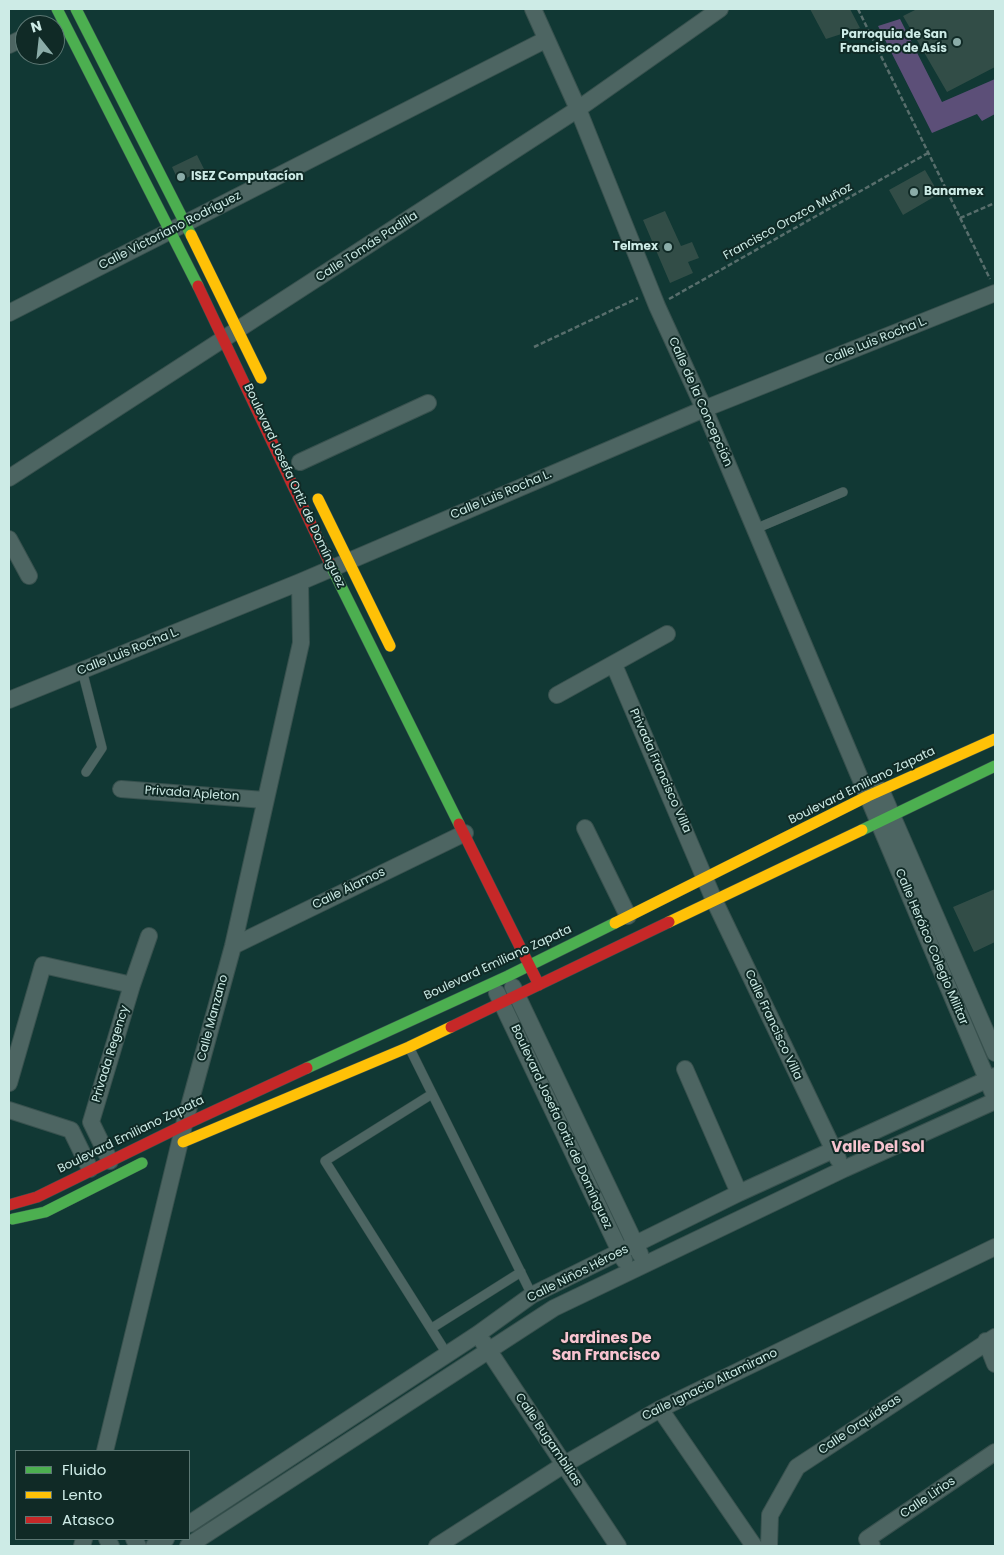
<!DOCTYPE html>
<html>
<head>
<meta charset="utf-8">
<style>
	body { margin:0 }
	#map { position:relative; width:1004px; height:1555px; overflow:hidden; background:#113834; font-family:Poppins,sans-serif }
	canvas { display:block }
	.frame { position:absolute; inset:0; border:10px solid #cdebe6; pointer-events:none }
	.legend { position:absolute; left:15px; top:1450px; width:175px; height:90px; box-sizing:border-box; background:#102a26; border:1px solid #5c7773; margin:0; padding:6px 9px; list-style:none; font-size:15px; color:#cdebe6 }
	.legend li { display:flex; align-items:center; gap:10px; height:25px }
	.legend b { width:25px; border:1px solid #5c7773 }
	.north { position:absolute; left:15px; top:15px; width:50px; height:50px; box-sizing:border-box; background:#102a26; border:1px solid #5c7773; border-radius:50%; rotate:344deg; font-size:14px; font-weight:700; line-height:20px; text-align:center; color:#cdebe6 }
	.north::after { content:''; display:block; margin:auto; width:18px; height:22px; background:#8baca8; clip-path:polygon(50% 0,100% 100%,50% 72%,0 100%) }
</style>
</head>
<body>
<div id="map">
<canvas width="1004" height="1555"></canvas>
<div class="frame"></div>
<ul class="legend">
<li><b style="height:6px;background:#4caf50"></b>Fluido</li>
<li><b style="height:6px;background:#ffc107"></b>Lento</li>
<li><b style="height:6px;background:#c62828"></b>Atasco</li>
</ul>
<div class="north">N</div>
</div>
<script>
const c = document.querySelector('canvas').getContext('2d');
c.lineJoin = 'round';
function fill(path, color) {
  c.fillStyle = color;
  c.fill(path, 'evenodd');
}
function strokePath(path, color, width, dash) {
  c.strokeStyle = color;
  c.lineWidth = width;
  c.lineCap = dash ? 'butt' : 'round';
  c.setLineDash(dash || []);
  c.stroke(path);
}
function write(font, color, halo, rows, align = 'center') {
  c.font = font + ' Poppins,sans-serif';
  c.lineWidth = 4;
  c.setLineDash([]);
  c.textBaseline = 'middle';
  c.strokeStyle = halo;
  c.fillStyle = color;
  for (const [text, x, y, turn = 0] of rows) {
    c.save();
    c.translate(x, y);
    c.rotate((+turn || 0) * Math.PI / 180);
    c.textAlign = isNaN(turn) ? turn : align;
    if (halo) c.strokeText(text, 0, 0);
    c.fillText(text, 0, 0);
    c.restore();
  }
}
fill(new Path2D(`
	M900,19L942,102L995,79V114L982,121L977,114L932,133L878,26Z`), '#5c4f78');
fill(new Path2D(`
	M810,9H850L860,28L826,39Z
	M917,9H995V67L947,92L903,16Z
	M197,155L204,169L179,182L172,167Z
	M925,170L939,194L903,215L889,190Z
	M665,211L681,246L692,242L699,258L688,262L693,273L670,283L643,220Z
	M995,889V942L974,952L953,907Z`), '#324d47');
const lane = new Path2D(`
	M755,529L843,492
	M82,670L102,748L86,772
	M409,1047L532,1295
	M432,1094L325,1161L447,1354
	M432,1328L521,1272`);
const street = new Path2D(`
	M533,9L578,109L657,306L706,413L995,1098
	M9,45L25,37
	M9,313L545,40
	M300,462L428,403
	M9,478L578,109L720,9
	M9,539L29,576
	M614,665L714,900L838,1159
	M557,695L667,634
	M9,700L300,582L704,409L995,293
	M121,789L264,800
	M881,790L995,1053
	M585,828L628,916
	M233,946L465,833
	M513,987L640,1254
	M497,993L624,1260
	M685,1069L739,1193
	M9,1083L43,965L132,985
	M9,1110L71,1130L90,1169
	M110,1161L91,1122L132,985L149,936
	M986,1341L995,1364
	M483,1342L618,1546
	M660,1409L754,1546
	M105,1451L184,1125L233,946L301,643L300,582
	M189,1524L478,1334L532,1295L739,1193L995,1076
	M107,1539L111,1546
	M134,1539L138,1546
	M82,1546L84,1539
	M154,1546L166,1539
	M188,1546L554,1308L844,1169L995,1101
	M437,1546L565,1464L660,1409L995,1247
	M769,1546L770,1515L797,1467L995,1337
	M872,1546L867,1539L995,1452`);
const fast = new Path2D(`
	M57,9L198,286
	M76,9L191,235
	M331,566L459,824
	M862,830L995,766
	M307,1068L508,976L615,923
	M13,1219L45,1212L142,1163`);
const slow = new Path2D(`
	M191,235L261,378
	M318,499L390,646
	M669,922L862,830
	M615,923L868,796L995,739
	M183,1142L409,1047L451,1027`);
const jam = new Path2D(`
	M198,286L331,566
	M459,824L539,985
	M451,1027L669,922
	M9,1205L37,1197L184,1125L307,1068`);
strokePath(lane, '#38514e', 10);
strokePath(street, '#38514e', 18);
strokePath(fast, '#38514e', 12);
strokePath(slow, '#38514e', 12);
strokePath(jam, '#38514e', 12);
strokePath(new Path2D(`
	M858,9L990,279
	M960,218L995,203
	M669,299L928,153
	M534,347L638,298`), '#586e6c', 2.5, [5, 2.5]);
strokePath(lane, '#4d6562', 9);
strokePath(street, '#4d6562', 16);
strokePath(fast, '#4caf50', 11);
strokePath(slow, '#ffc107', 11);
strokePath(jam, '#c62828', 11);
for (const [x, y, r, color] of [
	[957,42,5,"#8baca8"],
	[181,177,5,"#8baca8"],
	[914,192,5,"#8baca8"],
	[668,247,5,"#8baca8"]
]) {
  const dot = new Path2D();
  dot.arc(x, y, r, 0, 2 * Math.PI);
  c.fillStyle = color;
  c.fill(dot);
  strokePath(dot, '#102a26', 2);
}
write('bold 12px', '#cdebe6', '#102a26', [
	["Parroquia de San",947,35],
	["Francisco de Asís",947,49],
	["ISEZ Computacíon",191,177,"left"],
	["Banamex",924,192,"left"],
	["Telmex",658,247]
], 'right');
write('12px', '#cdebe6', '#102a26', [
	["Francisco Orozco Muñoz",788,222,-29],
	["Calle Victoriano Rodríguez",170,231,-27],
	["Calle Tomás Padilla",367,247,-33],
	["Calle Luis Rocha L.",876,341,-22],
	["Calle de la Concepción",700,402,66],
	["Boulevard Josefa Ortiz de Domínguez",294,486,65],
	["Calle Luis Rocha L.",501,495,-23],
	["Calle Luis Rocha L.",128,652,-22],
	["Privada Francisco Villa",660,771,66],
	["Boulevard Emiliano Zapata",862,786,-26],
	["Privada Apleton",192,794,4],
	["Calle Álamos",349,889,-26],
	["Calle Heróico Colegio Militar",931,947,67],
	["Boulevard Emiliano Zapata",498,963,-25],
	["Calle Manzano",213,1018,-75],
	["Calle Francisco Villa",773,1025,65],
	["Privada Regency",111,1054,-73],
	["Boulevard Josefa Ortiz de Domínguez",561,1127,65],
	["Boulevard Emiliano Zapata",131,1135,-26],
	["Calle Niños Héroes",578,1274,-27],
	["Calle Ignacio Altamirano",710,1385,-26],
	["Calle Orquídeas",860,1425,-34],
	["Calle Bugambilias",548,1440,56],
	["Calle Lirios",928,1498,-34]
]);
write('bold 15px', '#f7c3cf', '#102a26', [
	["Valle Del Sol",878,1148],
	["Jardines De",606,1339],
	["San Francisco",606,1356]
]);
</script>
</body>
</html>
